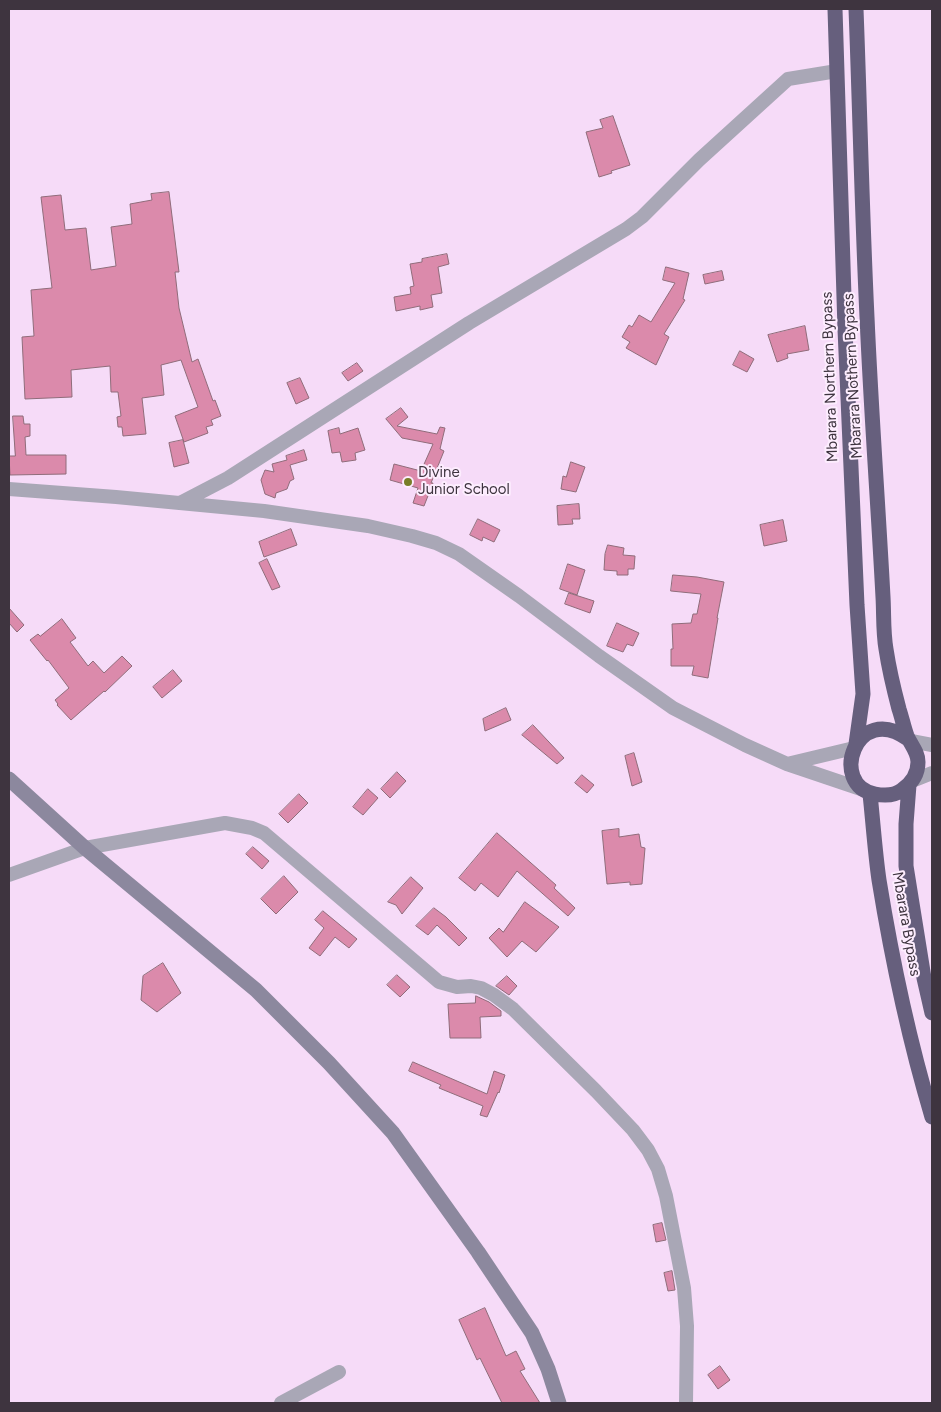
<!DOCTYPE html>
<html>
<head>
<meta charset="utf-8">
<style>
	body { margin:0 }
	#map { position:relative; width:941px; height:1412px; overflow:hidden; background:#f6dbf8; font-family:Figtree,sans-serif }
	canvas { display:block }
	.frame { position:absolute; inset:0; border:10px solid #3e343f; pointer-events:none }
</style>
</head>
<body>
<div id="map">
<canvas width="941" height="1412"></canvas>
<div class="frame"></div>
</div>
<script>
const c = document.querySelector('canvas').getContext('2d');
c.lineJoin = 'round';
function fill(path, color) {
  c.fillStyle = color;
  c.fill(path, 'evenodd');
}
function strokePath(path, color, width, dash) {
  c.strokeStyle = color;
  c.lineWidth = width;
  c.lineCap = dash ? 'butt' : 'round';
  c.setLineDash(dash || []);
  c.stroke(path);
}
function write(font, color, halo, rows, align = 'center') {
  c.font = font + ' Figtree,sans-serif';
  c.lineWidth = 4;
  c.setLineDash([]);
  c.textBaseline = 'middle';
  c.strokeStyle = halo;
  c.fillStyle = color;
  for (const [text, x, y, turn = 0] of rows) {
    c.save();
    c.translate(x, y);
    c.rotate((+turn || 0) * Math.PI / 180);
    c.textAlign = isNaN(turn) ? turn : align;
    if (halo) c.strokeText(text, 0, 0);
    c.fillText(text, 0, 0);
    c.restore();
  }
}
const building = new Path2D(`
	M613,116L630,165L611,171L612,173L599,177L586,132L603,128L600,120Z
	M169,192L179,272H175L179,308L192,362L198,359L213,401L215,400L221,416L211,420L213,425L206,427L208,433L184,442L175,416L198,407L181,360L161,365L164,395L142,398L146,434L123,436L122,427H118L117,417L121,416L118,392H111L110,366L71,370L72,397L25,399L22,337L34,336L31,290L52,288L41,197L61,195L65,230L86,228L91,270L116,266L111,227L132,224L130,204L152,200L151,194Z
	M447,254L449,264L438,267L442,293L431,295L433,307L420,310V306L396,311L394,297L411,294L410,287L414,286L410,264L422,262V259Z
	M666,267L689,273L683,299L685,300L664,334L669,337L656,365L626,348L630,342L622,337L629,325L632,327L639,315L651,322L675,283L663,280Z
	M722,271L724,280L705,284L703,275Z
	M805,326L809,350L787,354L788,358L777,362L768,335Z
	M740,351L754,359L747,372L733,365Z
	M357,363L363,371L348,381L342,373Z
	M300,378L309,398L296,404L287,383Z
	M401,408L408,417L397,426L437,434L440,427L445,428L440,449L444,451L431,483H433L424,506L413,503L418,488L390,480L394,464L421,471L433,444L402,438L386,419Z
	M13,416H23L24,424H30V436L25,437L26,455H66V474L10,475L9,456H15Z
	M339,428L340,434L358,428L365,450L355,453L356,460L342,462L340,452L332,453L328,431Z
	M183,440L189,463L174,467L169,443Z
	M304,450L307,460L290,465L294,479L290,481L287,489L276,493L275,498L265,494L261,480L265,470L274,472L272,464L287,460L286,456Z
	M571,462L585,467L576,492L561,489L563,476L566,477Z
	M579,504L580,519H572L573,524L558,525L557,506Z
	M478,519L500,530L494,542L483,537L482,541L470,535Z
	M783,520L787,541L764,546L760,525Z
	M291,529L297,545L264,557L259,542Z
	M608,545L624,548L623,555L635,556L634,569H628V575H617V571L604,570L605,554Z
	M267,559L280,587L272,590L259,563Z
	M568,564L585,570L577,595L560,589Z
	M673,575L697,577L724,582L717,618H718L708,678L692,675L694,666H671V649H673L672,624L691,623L693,614H697L701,594L671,591Z
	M569,593L594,601L590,613L565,604Z
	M9,608L24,625L17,632L9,623Z
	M62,619L76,638L70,642L88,666L93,661L104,673L122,656L132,666L105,692L104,691L71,720L57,705L58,704L55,700L69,688L48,660L47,661L30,640L38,634L40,636Z
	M617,623L639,633L633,646L627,644L623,652L607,646Z
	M173,670L182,681L162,698L153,687Z
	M506,708L511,720L485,731L483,719Z
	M533,725L564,758L557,764L522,735Z
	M634,753L642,782L632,786L625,756Z
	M397,772L406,781L390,798L381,789Z
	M582,775L594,785L587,793L575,783Z
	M368,789L378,798L363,815L353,807Z
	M299,794L308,803L288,823L279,814Z
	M619,829V837L639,834L641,847L645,848L642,884L630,885V882L607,884L602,831Z
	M497,833L556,885L554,888L575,908L568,916L517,871L498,897L481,883L475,891L459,878Z
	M253,847L269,861L262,869L246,854Z
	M284,876L298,892L276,914L261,899Z
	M411,877L423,888L402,914L396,905L388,902Z
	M525,902L559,927L536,952L522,941L507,957L489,938L499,928L503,932Z
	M434,908L446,917L467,938L459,946L437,925L428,935L416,926Z
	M323,911L357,939L349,948L335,937L320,956L309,948L324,928L315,920Z
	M163,963L181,993L157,1012L141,1000L143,976Z
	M397,975L410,987L400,997L387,985Z
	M507,976L517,986L509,995L496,986Z
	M476,996L489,1002L501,1011V1016L480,1017L481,1038H450L448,1004L475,1003Z
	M413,1062L487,1094L494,1071L505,1075L499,1093L498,1092L487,1117L480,1115L483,1106L439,1088L441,1085L409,1071Z
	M662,1223L666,1240L656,1242L653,1225Z
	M672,1271L675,1290L668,1291L664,1273Z
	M485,1308L506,1356L516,1351L525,1369L520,1371L540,1403H502L480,1358L477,1360L459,1320Z
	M720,1366L730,1380L718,1389L708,1375Z`);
fill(building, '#db8aab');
strokePath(building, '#8f6c7a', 1);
strokePath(new Path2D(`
	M9,489L116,497L264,511L368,526L412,536L436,543L459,554L519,596L599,656L673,708L745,745L787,764L864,790
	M180,503L228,478L469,323L626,229L642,217L699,160L788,79L837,71
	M911,741L932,745
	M787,764L854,748
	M912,781L932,773
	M9,875L85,848L225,823L252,828L264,833L439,982L457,987L471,986L481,988L494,995L513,1009L596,1091L633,1130L648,1150L658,1169L666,1196L684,1288L687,1326L686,1403
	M281,1403L339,1372`), '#a9a7b6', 14);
strokePath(new Path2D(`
	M9,779L85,848L256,990L329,1063L393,1133L478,1252L532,1333L548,1369L559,1403`), '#8c889e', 15);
strokePath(new Path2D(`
	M835,9L845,329L857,605L863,694L856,744
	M856,9C860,112 862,214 867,317C871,410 878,503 883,597C884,614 883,632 886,649C889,669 894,690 899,709C902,718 904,728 907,736C911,745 918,752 918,762C918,774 912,783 902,790C894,796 885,796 875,794C828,785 856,701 908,739
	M909,785L906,824V866L924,978L932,1013
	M870,794C873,822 875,852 879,880C892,960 909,1040 932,1117`), '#665f7d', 15);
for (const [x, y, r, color] of [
	[408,482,5,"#787e28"]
]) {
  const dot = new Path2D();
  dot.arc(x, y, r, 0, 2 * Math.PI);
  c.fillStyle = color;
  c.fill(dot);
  strokePath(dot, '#fdedfe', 2);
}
write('15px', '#3e343f', '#fdedfe', [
	["Mbarara Nothern Bypass",853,376,-93],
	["Mbarara Northern Bypass",830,377,-92],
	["Mbarara Bypass",906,924,80]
]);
write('15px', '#3e343f', '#fdedfe', [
	["Divine",418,473],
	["Junior School",418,490]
], 'left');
</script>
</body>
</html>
